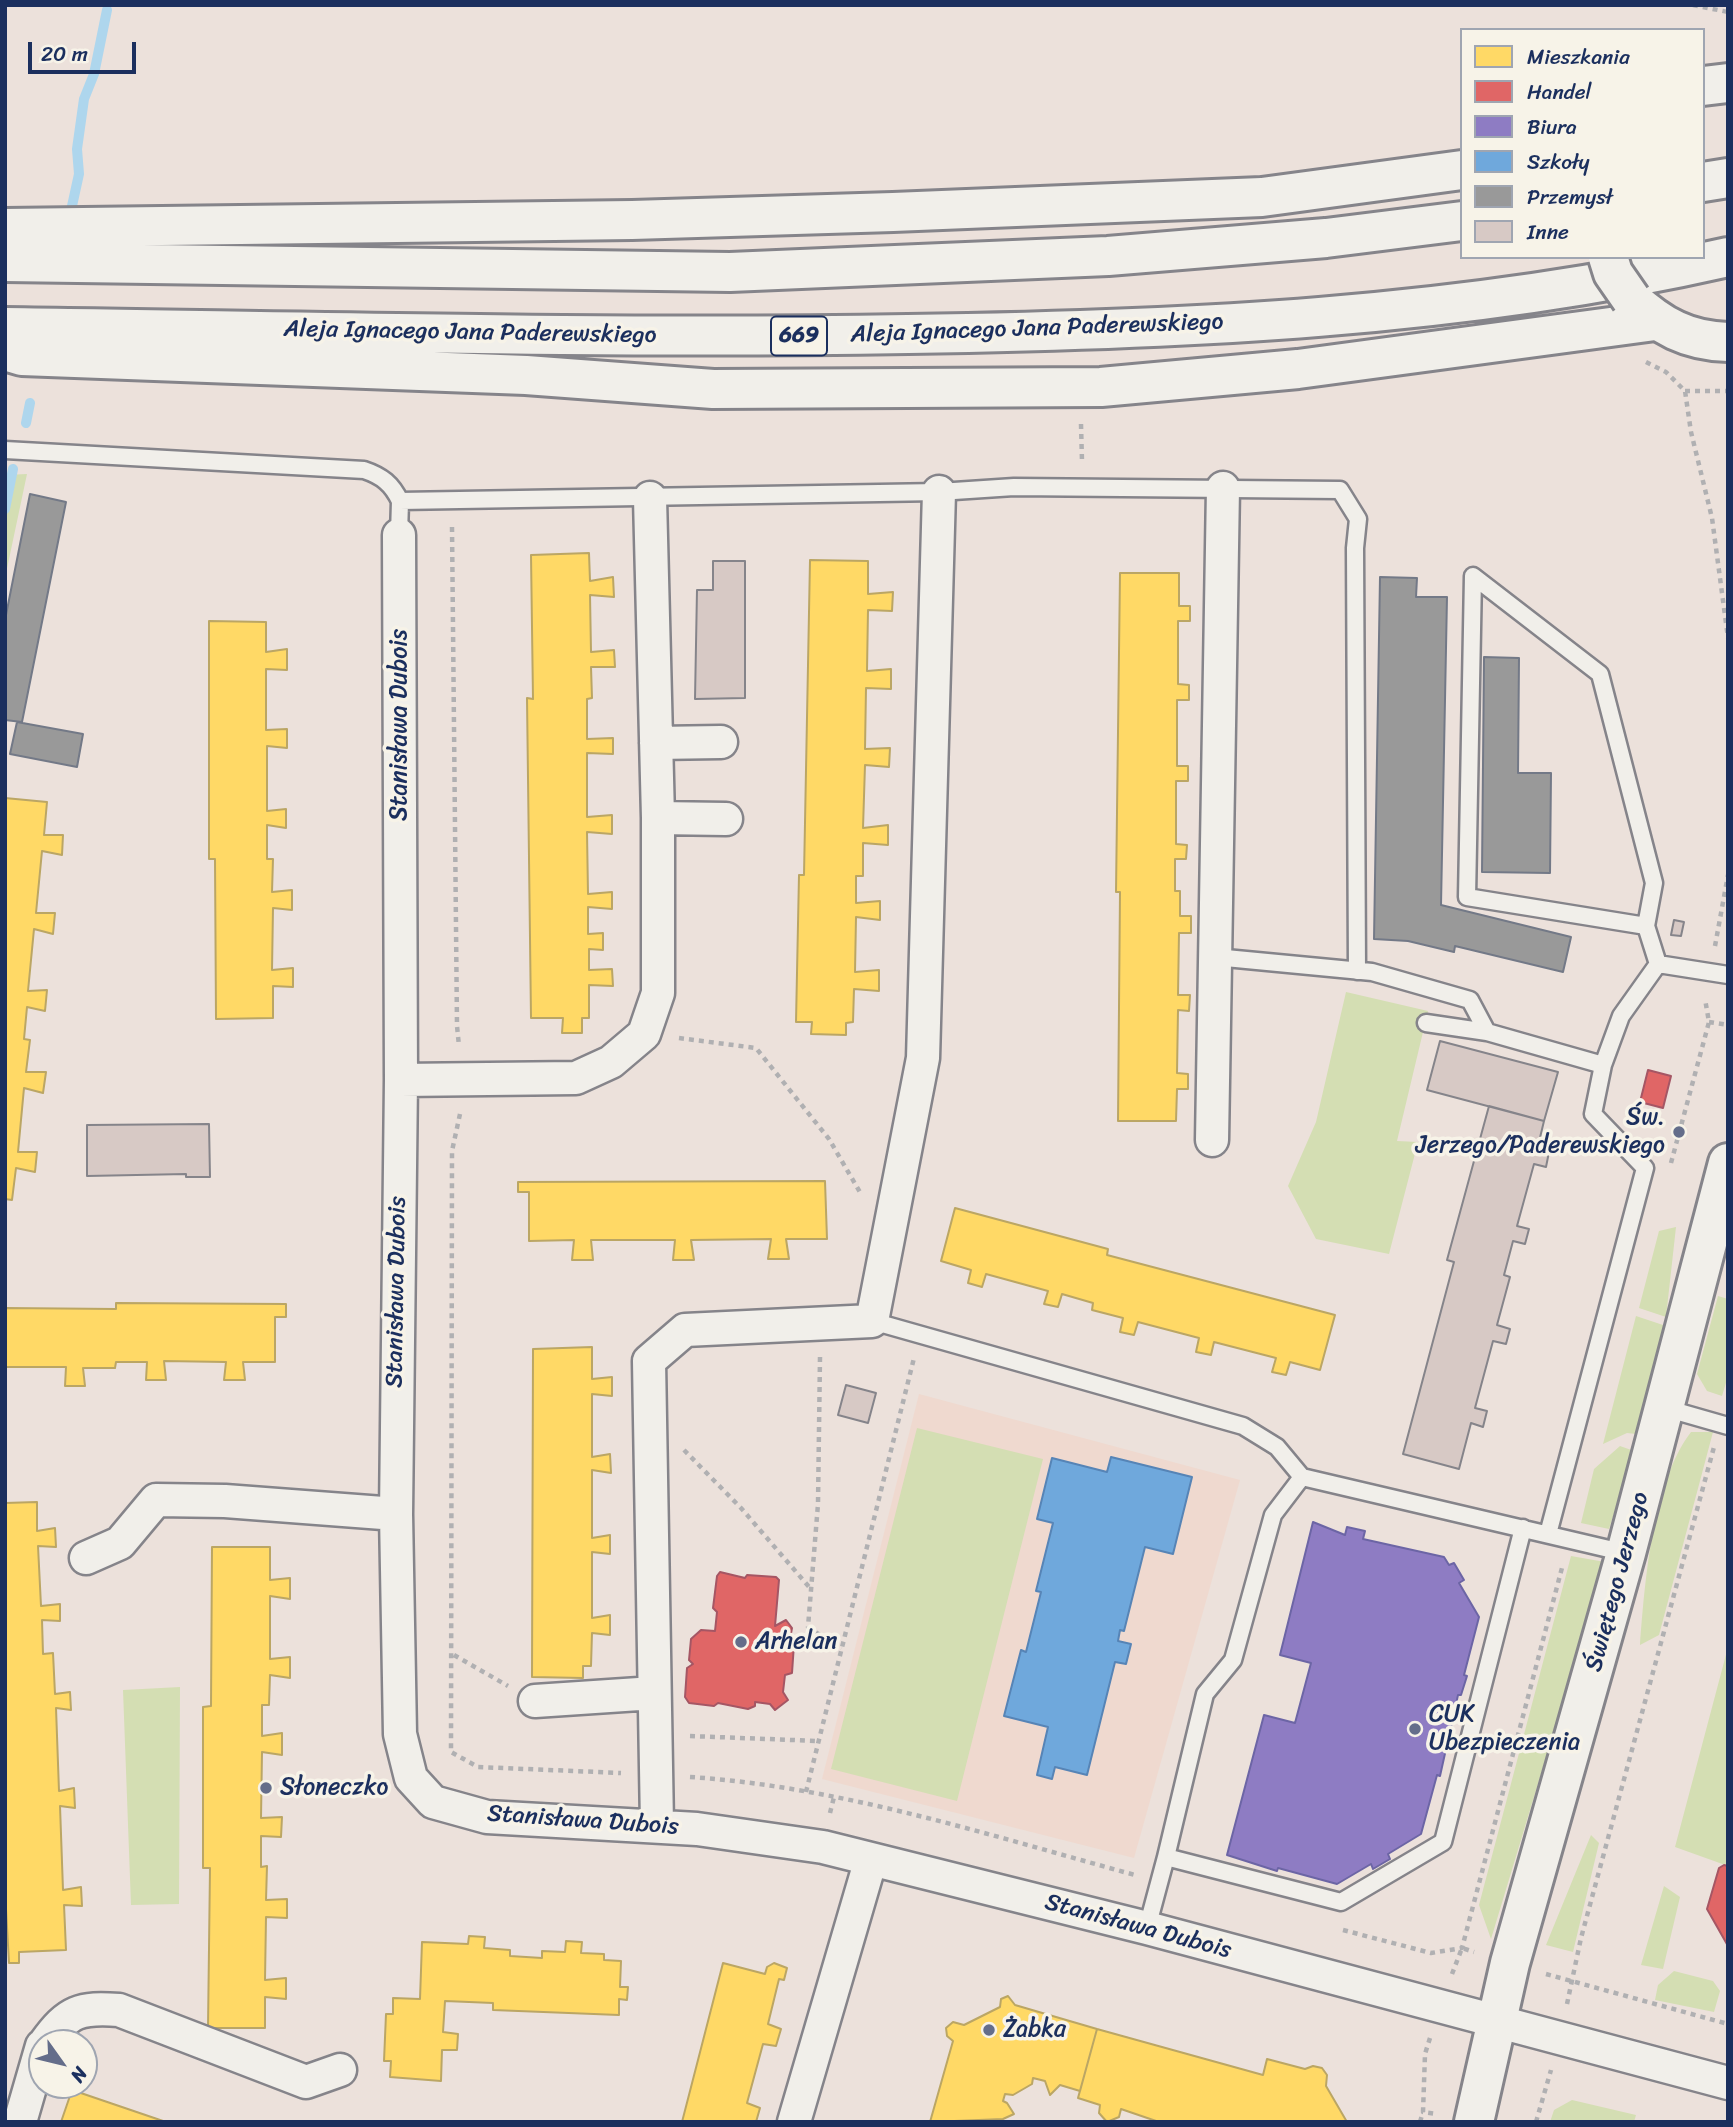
<!DOCTYPE html>
<html>
<head>
<meta charset="utf-8">
<style>
	body { margin:0 }
	#map { position:relative; width:1733px; height:2127px; overflow:hidden; background:#ece1db; font-family:Sriracha,sans-serif }
	canvas { display:block }
	.frame { position:absolute; inset:0; border:7px solid #1b2f5e; pointer-events:none }
	.legend { position:absolute; left:1460px; top:28px; width:245px; height:231px; box-sizing:border-box; background:#f7f3e8; border:2px solid #9fa5b1; margin:0; padding:9px 12px; list-style:none; font-size:21px; color:#1b2f5e }
	.legend li { display:flex; align-items:center; gap:14px; height:35px }
	.legend b { width:35px; border:2px solid #9fa5b1 }
	.north { position:absolute; left:28px; top:2029px; width:70px; height:70px; box-sizing:border-box; background:#f7f3e8; border:2px solid #9fa5b1; border-radius:50%; rotate:124deg; font-size:19px; font-weight:700; line-height:28px; text-align:center; color:#1b2f5e }
	.north::after { content:''; display:block; margin:auto; width:24px; height:32px; background:#646d8a; clip-path:polygon(50% 0,100% 100%,50% 72%,0 100%) }
	.scale { position:absolute; left:28px; top:42px; width:108px; height:32px; box-sizing:border-box; border:4px solid #1b2f5e; border-top:0; padding-left:9px; font-size:21px; line-height:24px; white-space:nowrap; color:#1b2f5e; -webkit-text-stroke:5px #f7f3e8; paint-order:stroke }
</style>
</head>
<body>
<div id="map">
<canvas width="1733" height="2127"></canvas>
<div class="frame"></div>
<ul class="legend">
<li><b style="height:19px;background:#ffd966"></b>Mieszkania</li>
<li><b style="height:19px;background:#e06666"></b>Handel</li>
<li><b style="height:19px;background:#8e7cc3"></b>Biura</li>
<li><b style="height:19px;background:#6fa8dc"></b>Szkoły</li>
<li><b style="height:19px;background:#999"></b>Przemysł</li>
<li><b style="height:19px;background:#d7c9c5"></b>Inne</li>
</ul>
<div class="north">N</div>
<div class="scale">20 m</div>
</div>
<script>
const c = document.querySelector('canvas').getContext('2d');
c.lineJoin = 'round';
function fill(path, color) {
  c.fillStyle = color;
  c.fill(path, 'evenodd');
}
function strokePath(path, color, width, dash) {
  c.strokeStyle = color;
  c.lineWidth = width;
  c.lineCap = dash ? 'butt' : 'round';
  c.setLineDash(dash || []);
  c.stroke(path);
}
function write(font, color, halo, rows, align = 'center') {
  c.font = font + ' Sriracha,sans-serif';
  c.lineWidth = 7;
  c.setLineDash([]);
  c.textBaseline = 'middle';
  c.strokeStyle = halo;
  c.fillStyle = color;
  for (const [text, x, y, turn = 0] of rows) {
    c.save();
    c.translate(x, y);
    c.rotate((+turn || 0) * Math.PI / 180);
    c.textAlign = isNaN(turn) ? turn : align;
    if (halo) c.strokeText(text, 0, 0);
    c.fillText(text, 0, 0);
    c.restore();
  }
}
fill(new Path2D(`
	M919,1394L1240,1480L1134,1858L822,1779Z`), '#efd9cf');
fill(new Path2D(`
	M27,474L5,578V475Z
	M1346,992L1428,1011L1397,1141L1418,1142L1389,1254L1316,1239L1288,1186L1316,1122Z
	M1676,1227L1666,1317L1639,1308L1659,1231Z
	M1718,1296L1728,1299V1376L1722,1396L1707,1391L1697,1374Z
	M1636,1316L1666,1326L1636,1434L1627,1433L1603,1444Z
	M917,1428L1043,1459L957,1801L831,1769Z
	M1691,1432H1713L1659,1635L1640,1645C1645,1582 1652,1483 1691,1432Z
	M1620,1446L1634,1451L1609,1529L1581,1523L1594,1469Z
	M1571,1556L1605,1562L1491,1939L1479,1905Z
	M1728,1647V1866L1675,1847Z
	M180,1687L179,1904L131,1905L123,1690Z
	M1591,1835L1599,1843L1573,1952L1546,1945Z
	M1664,1886L1680,1897L1663,1969L1641,1965Z
	M1674,1971L1713,1981L1720,1991L1714,2012L1655,2000L1658,1985Z
	M1572,2100L1636,2115L1634,2122H1550L1554,2110Z`), '#d4deb3');
const homes = new Path2D(`
	M589,553L590,581L613,577L614,597L590,595L591,652L614,650L615,667H591L592,698L587,699V739L613,738V754L587,753V817L612,815V834L587,832L588,894L612,892V909L588,907V934L603,933V950L589,949V970L612,969L613,986L589,985V1018H582V1033H562L563,1018H531L527,698L533,699L531,555Z
	M810,560L868,561V594L893,592L892,611L868,610L867,671L891,669V689L866,688L865,749L890,748L889,767L865,765L863,828L888,825V845L863,843V876H856V903L880,901V920L856,917L855,972L879,970V991L854,989L853,1022L846,1023V1035L811,1034L812,1022H796L799,875H804Z
	M1120,573H1179V606H1190V621H1178V684L1189,685V700H1177V766H1188V781H1176V844L1187,845L1186,859H1175V891H1180V916H1191V933H1179L1178,995H1190L1189,1011L1178,1010L1177,1073L1188,1074V1089H1177L1176,1121H1118L1120,892H1116Z
	M209,621L266,622V652L287,649V670L266,669V730L287,729V748L267,746V811L286,809V828L267,825V859H273L272,892L292,890V910L273,908L272,970L293,968V987L273,986V1018L216,1019L215,859H209Z
	M5,798L47,802L44,835H63L62,855L42,851L36,913H55L53,934L34,929L28,991L47,990L45,1011L27,1007L24,1039L30,1040L26,1072H46L43,1093L24,1088L18,1152H37L35,1172L16,1168L12,1200L5,1199Z
	M825,1181L827,1239H786L789,1259H768L771,1239L691,1240L694,1260H673L675,1240H591L593,1260H572L574,1240L529,1241V1192H518V1182Z
	M955,1208L1108,1249L1107,1255L1335,1315L1320,1370L1290,1362L1286,1375L1272,1372L1276,1358L1214,1342L1211,1355L1196,1352L1199,1338L1138,1322L1134,1335L1120,1332L1123,1318L1092,1310L1093,1303L1062,1294L1058,1307L1044,1304L1048,1291L986,1274L982,1287L968,1283L971,1270L941,1261Z
	M116,1303L286,1304V1317H275V1362H243L245,1380H224L226,1362L164,1361L166,1380H146L147,1362H116L115,1368H83L85,1386H65L66,1367H5V1308L116,1309Z
	M592,1347V1379L612,1377V1396L592,1394V1457L610,1454L611,1473L592,1470V1538L610,1535V1554L592,1552V1618L610,1615V1635L592,1633L591,1666H583V1678L532,1677L533,1349Z
	M37,1502V1531L55,1528L56,1547L38,1546L41,1606L60,1604V1621L42,1620L43,1654L53,1653L55,1694L70,1692L71,1710L56,1708L59,1791L74,1788L75,1808L60,1806L63,1890L81,1887L82,1906L64,1905L66,1950L19,1952V1963H9L5,1891V1503Z
	M212,1547H270V1580L290,1578V1599L270,1596V1659L290,1657V1678L270,1675L269,1705H262V1736L282,1733V1755L262,1752L261,1818L282,1817L281,1837L261,1836V1867L267,1866L266,1900L287,1899V1918L266,1917L265,1980L286,1978V1999L265,1997V2028H208L210,1868H203V1707L211,1706Z
	M469,1936L485,1937L484,1948L510,1950V1956L542,1958V1951L565,1952L566,1941L582,1942L581,1953L604,1954V1960L621,1961L620,1987H628L627,2000L619,1999V2015L493,2010V2003L445,2001L443,2032L458,2034L457,2050H442L441,2081L390,2077L391,2061H384L386,2014H393V1998L420,1999L422,1942L468,1944Z
	M723,1963L765,1974L767,1967L774,1963L787,1968L784,1980L779,1979L768,2024L781,2029L776,2046L763,2044L747,2103L760,2108L756,2122H682Z
	M1008,1996L1015,2005L1097,2029L1080,2091L1060,2085L1050,2095L1045,2081L1033,2078L1032,2084L1013,2095L1005,2094L1003,2101L1007,2103L1014,2114L1003,2119L930,2122L953,2041L947,2036L946,2028L953,2022L964,2025L1000,2007L1001,1999Z
	M1097,2029L1263,2075L1267,2059L1305,2069L1313,2066L1322,2068L1327,2075L1326,2086L1347,2122H1159L1121,2109L1119,2117L1107,2122L1099,2113L1100,2105L1078,2098Z
	M72,2090L166,2122H61Z`);
fill(homes, '#ffd966');
strokePath(homes, '#bba664', 2);
const shops = new Path2D(`
	M1648,1070L1671,1076L1663,1108L1640,1102Z
	M720,1572L745,1578L747,1575L776,1577L779,1580L775,1626L786,1620L792,1628L790,1639L794,1644L792,1673L785,1675L783,1692L788,1700L775,1710L770,1704L755,1702V1706L748,1709L718,1703L714,1706L689,1703L685,1697L687,1668L693,1664L689,1660L691,1639L701,1630L715,1631L717,1612L713,1608L717,1576Z
	M1724,1865L1728,1866V1946L1707,1909L1719,1868Z`);
fill(shops, '#e06666');
strokePath(shops, '#a55664', 2);
const offices = new Path2D(`
	M1313,1522L1345,1535L1347,1527L1365,1531L1363,1539L1444,1557L1449,1565L1454,1563L1464,1580L1459,1583L1479,1617L1464,1675L1467,1676L1461,1695H1458L1440,1776L1437,1775L1421,1834L1388,1854L1390,1859L1373,1869L1371,1864L1337,1884L1278,1868L1277,1871L1227,1855L1264,1715L1295,1723L1311,1663L1280,1655Z`);
fill(offices, '#8e7cc3');
strokePath(offices, '#6c65a5', 2);
const schools = new Path2D(`
	M1111,1457L1192,1477L1173,1554L1145,1547L1124,1631L1120,1630L1118,1641L1131,1644L1126,1664L1115,1662L1087,1775L1055,1767L1052,1779L1037,1775L1048,1727L1004,1716L1021,1650L1026,1652L1041,1592L1036,1591L1053,1523L1037,1519L1052,1458L1107,1472Z`);
fill(schools, '#6fa8dc');
strokePath(schools, '#5684b6', 2);
const industry = new Path2D(`
	M30,494L66,502L22,722L5,720V620Z
	M1380,577L1417,578L1416,597H1447L1441,905L1571,937L1563,972L1455,946L1454,952L1408,941L1374,939Z
	M1484,657L1519,658L1518,773H1551L1550,873L1482,872Z
	M17,722L83,734L77,767L10,754Z`);
fill(industry, '#999');
strokePath(industry, '#737987', 2);
strokePath(new Path2D(`
	M72,206L79,174L77,149L84,99L94,74L107,10
	M26,423L30,403
	M5,509L13,469`), '#aed6ed', 10);
const building = new Path2D(`
	M713,561H745V698L695,699L697,590H713Z
	M1674,920L1684,922L1681,936L1671,935Z
	M1440,1041L1558,1072L1544,1121L1427,1090Z
	M1489,1106L1544,1121L1537,1150L1549,1152L1546,1167L1534,1164L1517,1226L1529,1229L1525,1244L1513,1241L1504,1275L1510,1277L1497,1325L1510,1329L1506,1344L1493,1341L1475,1408L1487,1411L1483,1427L1471,1423L1459,1469L1403,1454L1454,1262L1447,1260Z
	M209,1124L210,1177H186V1174L87,1176V1125Z
	M846,1385L876,1393L868,1423L838,1415Z`);
fill(building, '#d7c9c5');
strokePath(building, '#85848a', 2);
const service = new Path2D(`
	M5,450L364,470C382,476 392,484 400,501
	M399,535L400,501L939,492L1014,487L1340,490L1358,519L1355,548L1357,971
	M1646,926L1467,897L1473,576L1600,674L1654,883L1646,926L1658,964
	M1215,957L1372,972L1470,1000L1487,1032
	M1426,1023L1487,1032L1603,1065
	M872,1321L1243,1426L1277,1447L1302,1477L1626,1553
	M1665,1408L1728,1426
	M1548,1534L1645,1168L1593,1114L1603,1065L1621,1016L1658,964L1728,975
	M1166,1857L1205,1694L1233,1660L1273,1515L1302,1477
	M1147,1928L1166,1857L1341,1902L1443,1842L1523,1528`);
const minor = new Path2D(`
	M399,535L401,1080L396,1514L400,1734L411,1778L433,1802L487,1817L697,1829L823,1847L1147,1928L1728,2083
	M656,743L721,742
	M658,818L726,819
	M401,1080L576,1078L611,1062L644,1034L658,993V818L650,498
	M1212,1140L1223,488
	M86,1558L120,1543L156,1500L225,1501L396,1514
	M535,1701L654,1693
	M657,1825L649,1361L685,1330L872,1321L923,1058L939,492
	M45,2043C68,2011 80,2007 119,2010L306,2082L340,2070
	M20,2122L42,2046
	M794,2122L871,1859`);
const tertiary = new Path2D(`
	M1703,86L1728,83
	M1631,299C1661,326 1687,341 1728,342
	M1474,2122L1510,1963L1626,1553L1728,1163`);
const primary = new Path2D(`
	M1703,182L1728,178
	M5,228L632,220L893,212L1262,197L1462,170
	M5,262L730,272L1108,256L1326,238L1462,221
	M5,327C306,331 607,339 908,334C1182,330 1459,318 1728,257
	M5,351L22,356L526,375L713,389L1101,387L1298,369L1655,321`);
strokePath(service, '#85848a', 21);
strokePath(minor, '#85848a', 37);
strokePath(tertiary, '#85848a', 44);
strokePath(primary, '#85848a', 44);
strokePath(new Path2D(`
	M1693,5L1728,12
	M1646,362L1666,372L1685,391L1691,432L1712,518L1728,638
	M1685,391H1728
	M1081,424L1082,461
	M452,527L457,1026L459,1046
	M1715,946L1728,875
	M1709,1022L1728,1025
	M679,1038L756,1048L829,1139L861,1194
	M460,1114L452,1151L451,1752L478,1767L621,1773
	M1671,1163L1709,1022L1705,999
	M820,1357L818,1504L808,1627L841,1649
	M684,1450L741,1508L810,1588
	M454,1655L508,1686
	M690,1736L818,1741
	M690,1777C842,1787 988,1835 1135,1875
	M806,1792L914,1358
	M830,1813L834,1797
	M1343,1930L1431,1953L1462,1948L1563,1564
	M1452,1974L1462,1948L1474,1952
	M1546,1974L1728,2024
	M1567,2004L1581,1938L1714,1447
	M1430,2038L1425,2054L1423,2112L1437,2114
	M1420,2122L1423,2112
	M1536,2122L1551,2070`), '#b0b0b2', 4.5, [5, 5]);
strokePath(service, '#f1efea', 16);
strokePath(minor, '#f1efea', 32);
strokePath(tertiary, '#f1efea', 38);
strokePath(primary, '#f1efea', 38);
const tertiaryBridge = new Path2D(`
	M1608,257L1613,273L1631,299`);
strokePath(tertiaryBridge, '#85848a', 44, []);
strokePath(tertiaryBridge, '#f1efea', 38);
for (const [x, y, r, color] of [
	[1679,1132,7,"#646d8a"],
	[741,1642,7,"#646d8a"],
	[1415,1729,7,"#646d8a"],
	[266,1788,7,"#646d8a"],
	[989,2030,7,"#646d8a"]
]) {
  const dot = new Path2D();
  dot.arc(x, y, r, 0, 2 * Math.PI);
  c.fillStyle = color;
  c.fill(dot);
  strokePath(dot, '#f7f3e8', 2.5);
}
for (const [x, y, w] of [
	[799,336,56]
]) {
  const box = new Path2D();
  box.roundRect(x - w / 2, y - 19.5, w, 39, 5);
  c.fillStyle = '#f7f3e8';
  c.fill(box);
  strokePath(box, '#1b2f5e', 2);
}
write('bold 23px', '#1b2f5e', null, [
	["669",799,336]
]);
write('24px', '#1b2f5e', '#f7f3e8', [
	["Aleja Ignacego Jana Paderewskiego",1037,329,-2],
	["Aleja Ignacego Jana Paderewskiego",470,333,1],
	["Stanisława Dubois",400,725,-90],
	["Stanisława Dubois",397,1292,-89],
	["Świętego Jerzego",1618,1582,-75],
	["Stanisława Dubois",583,1821,4],
	["Stanisława Dubois",1138,1927,15]
]);
write('24px', '#1b2f5e', '#f7f3e8', [
	["Św.",1665,1118,"right"],
	["Jerzego/Paderewskiego",1665,1146,"right"],
	["Arhelan",755,1642],
	["CUK",1429,1715],
	["Ubezpieczenia",1429,1743],
	["Słoneczko",280,1788],
	["Żabka",1003,2030]
], 'left');
</script>
</body>
</html>
